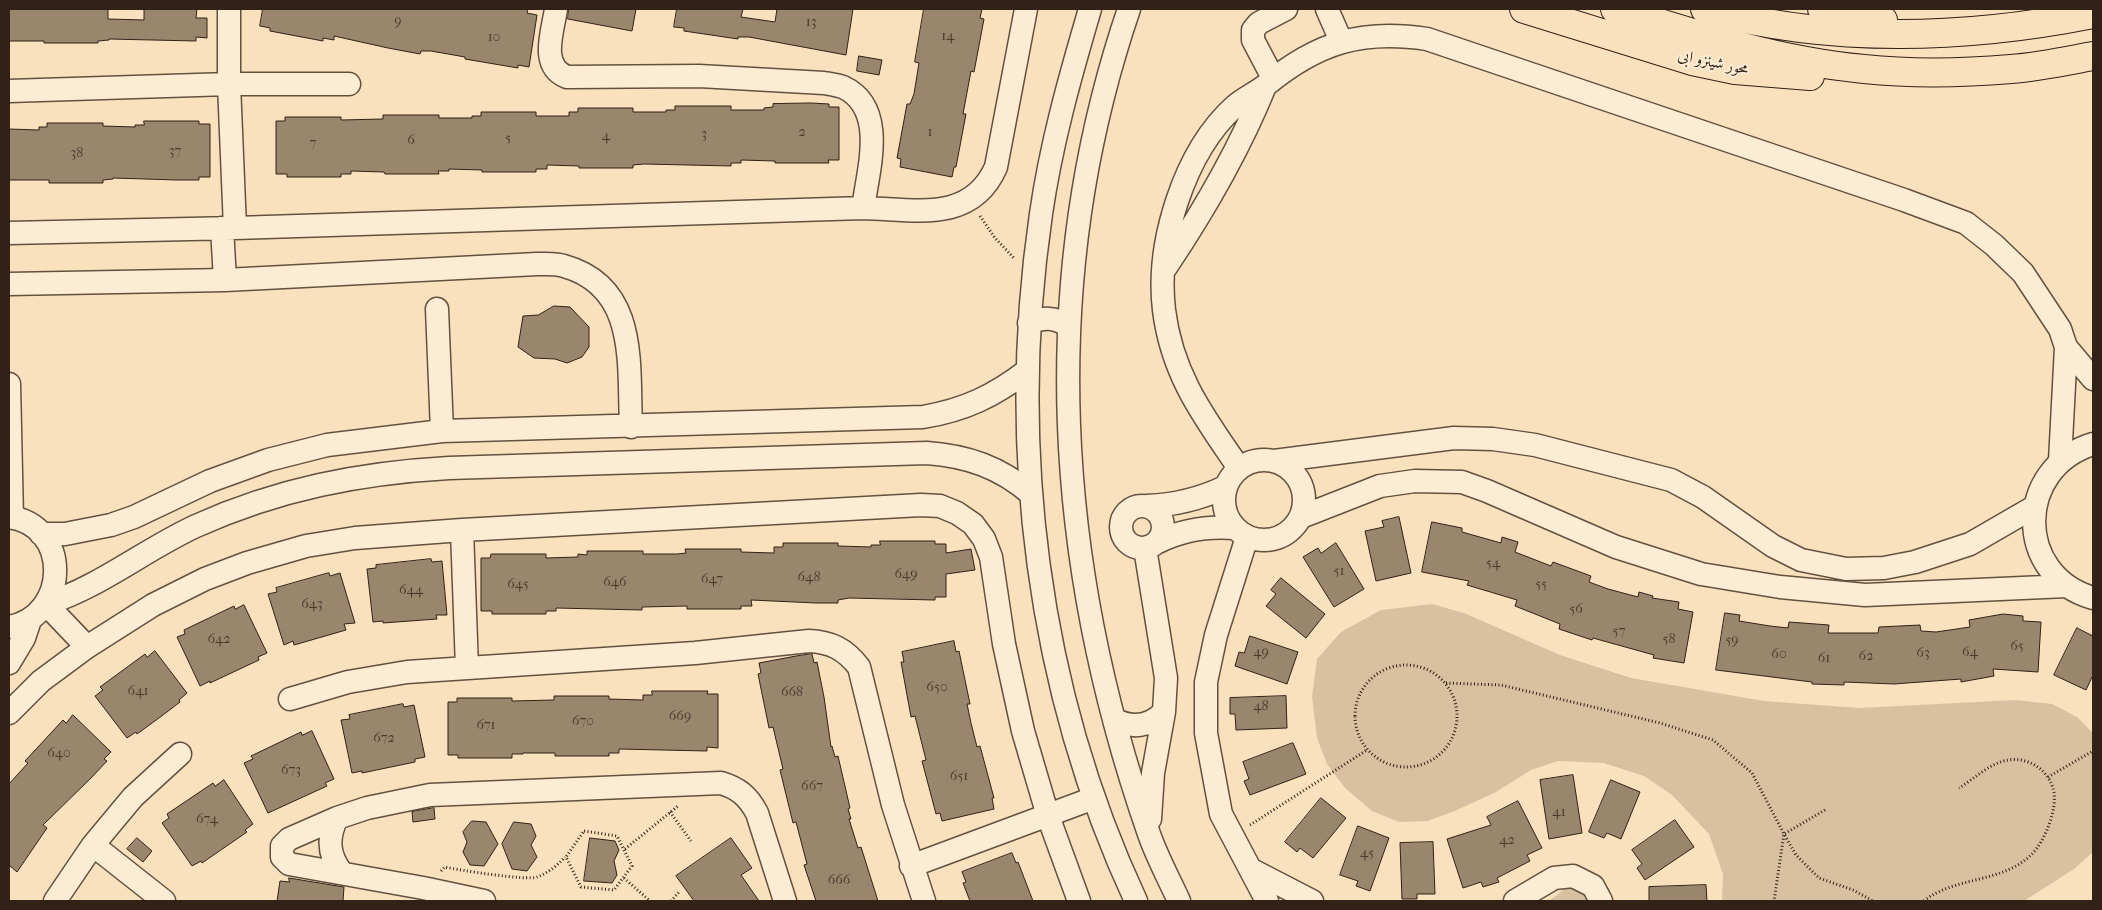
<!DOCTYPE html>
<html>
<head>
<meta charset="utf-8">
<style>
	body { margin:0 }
	#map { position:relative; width:2102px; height:910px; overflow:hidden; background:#fae1bd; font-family:"IM FELL French Canon",serif }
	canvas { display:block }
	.frame { position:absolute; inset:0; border:10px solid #312117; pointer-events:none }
</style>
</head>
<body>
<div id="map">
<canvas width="2102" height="910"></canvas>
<div class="frame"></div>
</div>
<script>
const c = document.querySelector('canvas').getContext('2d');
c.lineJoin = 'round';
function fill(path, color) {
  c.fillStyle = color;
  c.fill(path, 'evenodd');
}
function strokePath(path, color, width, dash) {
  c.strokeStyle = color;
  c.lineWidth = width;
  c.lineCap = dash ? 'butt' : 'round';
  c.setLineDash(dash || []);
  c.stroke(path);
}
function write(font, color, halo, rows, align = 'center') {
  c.font = font + ' "IM FELL French Canon",Amiri,serif';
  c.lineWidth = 4;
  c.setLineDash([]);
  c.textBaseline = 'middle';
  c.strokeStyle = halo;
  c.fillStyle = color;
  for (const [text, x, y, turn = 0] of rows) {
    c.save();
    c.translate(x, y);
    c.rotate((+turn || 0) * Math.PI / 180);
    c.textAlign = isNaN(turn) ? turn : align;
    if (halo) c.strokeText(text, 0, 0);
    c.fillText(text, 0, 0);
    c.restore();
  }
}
fill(new Path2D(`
	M1432,604L1464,613L1560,655L1631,678L1764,701L1859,708L2016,700L2052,704L2077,717L2093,733V852L2074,869L2024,901H1722L1723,874L1709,834L1672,795L1644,776L1604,763L1558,761L1531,770L1496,792L1457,810L1428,821L1399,822L1372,811L1345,788L1327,764L1317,738L1312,697L1317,659L1341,632L1381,610Z
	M1571,888C1580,889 1584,893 1589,901H1549L1563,890Z`), '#d8c0a1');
const building = new Path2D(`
	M9,9H108V19L144,20V9H197L196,18H207V38L196,37V41L109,39V40L98,41V43H44V41H9Z
	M263,9H528L527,13L537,15L529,67L518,65V68L465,59V57L431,51H421L420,54L388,48L334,36V40L323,38V41L270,31V28L260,26Z
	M569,9H636L632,31L568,19Z
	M677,9H743L741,17L775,22L777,9H853L846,55L749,37H738V39L684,31V28L674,27Z
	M924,9H982L980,18L984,19L974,72L971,71L963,114H966L956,167H954L952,177L900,167L901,159L897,158L907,104H910L914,94L919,63L915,62Z
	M859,56L882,60L879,75L857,71Z
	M811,103L829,104V107H839V160H828L829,163H775V161L741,160V163H731V166L644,164L633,165V168H579V166L547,165V169H536V172H482V170L449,169V171H438L439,174H385L384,172L351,171V174H341V177H287V174H276V121H285V117H341V120L383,119V115H439V118H472V116H481V112H536V116H569V112H578V108H633V112H666V110H675V106H731V110H764V108L773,107V104Z
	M144,121H199V124H210V177H199V180H177L113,178V179L103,180V183H49V180H9V129L39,130V127H47V123H103V126L135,127V125H144Z
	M554,306L570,307L589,327V347L582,357L567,363L555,359L534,358L518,347L523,316L538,315Z
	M1399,517L1411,573L1376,581L1365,531L1384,527L1382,521Z
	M1432,522L1462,528V532L1501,543L1502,537L1518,542L1515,552L1551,566L1553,562L1591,576L1589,582L1608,589L1638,597L1639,592L1653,596L1652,598L1679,602L1678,609L1693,612L1684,663L1653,658L1654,655L1593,638L1592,640L1559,629L1560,624L1515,606L1517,600L1467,585L1469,581L1422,572Z
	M880,541H935V544H946V553L971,549L975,570L946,574V597H935V600L849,598L838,600V603H816L751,600L752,606H741V609H687V606L642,607V610L556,608V611H546V614H492V611H481V558H490L491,554H546V558L578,557V554L587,555V551H643V554H677L686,553L685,549H741V552L774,553V547H783V543H838V546L871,547V545H880Z
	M1336,543L1364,589L1334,607L1303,557L1318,548L1321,553Z
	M431,559L432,562L442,561L447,615H436L437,619L383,623V621L373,622L367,569L376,568V565Z
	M329,573L330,576L340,573L355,623L344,624L346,630L294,645L293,641L284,645L268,594L277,592L276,588Z
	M1281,578L1325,614L1306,638L1266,606L1276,594L1271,590Z
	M244,605L267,653L258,657L259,660L210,683V681L200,686L177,637L185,634L184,630L234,606L235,609Z
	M1725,613L1740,615L1739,621L1770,626L1788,628L1789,622L1829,625L1828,633H1878L1879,627L1920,625L1921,631L1936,632L1970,627L1969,620L2003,614L2023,616V621L2041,622L2038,672L1993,669L1994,676L1961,682V679L1894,684L1844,682V685L1812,684V682L1716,670Z
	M2077,628L2093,636V675L2086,690L2054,675Z
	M1250,636L1298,652L1287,684L1235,666L1239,652L1244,653Z
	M954,641L956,652L959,651L970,704H967L971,723L977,747L980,746L994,798H992L994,809L942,821L940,813L936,814L922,761L926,760L915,716L911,717L901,662H904L902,652Z
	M155,651L187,693L179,700L180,702L163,715L137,734L136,732L127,738L95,696L103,690L100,687L145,654L147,657Z
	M812,654L814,663L817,662L824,697L831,747L832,746L835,757L838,756L850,808L848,809L851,819H849L858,848L861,847L878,901H816L804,865L807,864L796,822L793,823L780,770L783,769L773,727L769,728L758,674L761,673L759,663L796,656Z
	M652,691H708L707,694H718V748L707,747V751L619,749V753H609V756H555V753H523V754H512V758H458V755H448V702H457V698H512V701L554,700V696H609V699L643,700V695H652Z
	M1286,696L1287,728L1236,730L1235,714H1230V698Z
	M403,704L404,707L414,705L425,757L415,759V762L362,773V771L352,773L341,720L350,719L349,715Z
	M73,715L111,752L104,759L107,761L92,777L43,825L47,828L17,872L9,865V784L28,763L25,761L63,720L66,723Z
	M312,731L334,779L325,783L327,786L268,813L244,763L253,759L251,756L301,732L302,735Z
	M1293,743L1306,774L1250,795L1244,781L1249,779L1243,762Z
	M1573,775L1582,833L1549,839L1540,780Z
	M224,780L253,824L245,830L247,832L202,863L201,861L192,866L162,823L169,818L167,814L213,783L215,786Z
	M1611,780L1640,792L1621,839L1607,833L1604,838L1589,832Z
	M1321,798L1346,818L1313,858L1300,848L1297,852L1285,842Z
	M1518,801L1542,848L1527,855L1530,861L1497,878L1499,882L1483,887L1481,882L1463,888L1447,839L1491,825L1487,817Z
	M434,808L435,819L413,822L412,812Z
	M1675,820L1694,847L1645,880L1637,868L1642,864L1632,850Z
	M472,821L486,822L498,844L484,866L470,865L463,852L467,842L463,832Z
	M514,822L531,824L536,836L531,845L537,857L527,871L512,869L502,844Z
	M1358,826L1389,838L1370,891L1356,886L1358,881L1340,875Z
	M137,838L152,851L143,862L127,849Z
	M590,838L615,841L619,850L614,861L617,875L612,883L584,881Z
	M731,838L752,868L741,875L759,901H694L676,876Z
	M1433,842L1435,894H1417V899H1402L1400,843Z
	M1012,853L1016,863L1018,862L1033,901H970L963,883L966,882L962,872Z
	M289,878L344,887L343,901H277L280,881L289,882Z
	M1706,885L1707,901H1649V887Z`);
fill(building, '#9a856d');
strokePath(building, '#312117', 1);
const minor = new Path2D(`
	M229,9V84L235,228
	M556,9C553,31 539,66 567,77L699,76L824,83C830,84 837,85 843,87C888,108 868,170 863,208
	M1090,9C1070,77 1051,144 1041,214C1007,445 1037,689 1136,901
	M1129,9C1036,282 1055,564 1149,834C1157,857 1169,879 1179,901
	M1327,9L1341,41
	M1273,78L1253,40V30L1259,23L1286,9
	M9,91L229,84H349
	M222,228L225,280
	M9,233L235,228L863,208C914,209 971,224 996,167L1026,9
	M1166,267C1205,209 1239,150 1265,86
	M9,284L225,280L537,264C546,264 556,263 564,266C639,287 628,365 631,427
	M437,309L442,431
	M1029,323C1044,317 1055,317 1068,326
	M2066,347L2093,379
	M9,384L12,517
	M2093,444C2015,468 2014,575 2093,598
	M1224 500a40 40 0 1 1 80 0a40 40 0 1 1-80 0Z
	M1274,461L1454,438L1493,439L1535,445L1671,480L1703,497L1773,546L1801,560L1846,569L1884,568L1915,562L1970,544L2034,507
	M1239,468C1204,417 1172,375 1164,310C1156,243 1184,152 1235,106C1244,98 1256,93 1266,85C1317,43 1361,29 1427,39L1904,200L1966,223L1994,245L2023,273L2060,329L2066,347L2060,461
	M1121 527a21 21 0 1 1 42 0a21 21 0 1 1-42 0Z
	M1147,506C1175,505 1200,499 1225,487
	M9,517C71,525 70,616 9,627
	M1301,517L1380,486L1415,481L1462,482L1487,491L1616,547L1701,574L1780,587L1865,595L2067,586
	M462,530L467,668
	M41,534H65L111,525L134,517L210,481L268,460L327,445L442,431L923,417C965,410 994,396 1028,370
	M1247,537L1216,635L1206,682V733L1221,814L1267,901
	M1158,542C1182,530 1207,526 1234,528
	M1145,548L1166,678L1164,712L1153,773L1150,819
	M87,647L46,604C100,587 144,550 196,526C278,489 360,473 449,468L927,453C967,456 1000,467 1031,494
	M9,663L24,638L30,620
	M290,699L348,682L407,672L695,653L809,641C831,642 845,649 859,667L893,805L924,901
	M9,713L41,681L87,647L153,605L205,579L247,563L306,546L355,538L462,530L921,505L940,506L957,513L973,524L984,539L991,557L1004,644L1023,731L1048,816L1079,901
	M1114,719C1132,729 1149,727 1164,712
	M337,818C327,838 328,855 342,873
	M93,845L164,901
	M911,866L1094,798
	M1252,870L1312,901
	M55,901L93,845L133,797L180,754
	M484,901L423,888L289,864L282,857V846L289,839L337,818L367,808L430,795L721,783C738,788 748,796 757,813L785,901
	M1515,901L1554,878L1573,876L1593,886L1601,901`);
const major = new Path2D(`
	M1524,9L1692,61L1735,70L1810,76
	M1615,9C1697,35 1778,61 1864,69C1912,74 1963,73 2011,69C2038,67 2066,61 2093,56
	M1705,9C1830,44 1967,39 2093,14
	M1822,9L1883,20`);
strokePath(minor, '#635140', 25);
strokePath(major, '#312117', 30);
strokePath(new Path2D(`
	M980,216L995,238L1015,259
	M1355 716a51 51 0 1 1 102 0a51 51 0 1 1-102 0Z
	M1446,683L1501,685L1660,723L1713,740L1752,773L1784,834L1774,901
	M2048,777L2093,751
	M1825,810L1784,834L1796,855L1819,878L1853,890L1873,901
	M670,812L691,841
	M1250,825L1367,750
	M584,831L617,836L632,866L614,890L581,887L566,857Z
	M625,849L678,806
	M441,871L445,867C458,870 528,881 537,877C548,873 558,865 565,857
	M624,878L650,901
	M671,901L679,892
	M1924,901C1955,876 2000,884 2031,855C2045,842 2059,806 2053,788C2047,769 2028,757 2009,760C1991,762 1974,779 1959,788`), '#312117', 3, [1, 2.5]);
strokePath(minor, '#fcecd4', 22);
strokePath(major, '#fae1bd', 28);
write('14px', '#4b3a2c', null, [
	["9",398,22],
	["13",811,23],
	["14",948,37],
	["10",494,38],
	["2",802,133],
	["1",930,133],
	["3",704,135],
	["4",606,137],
	["5",508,139],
	["6",411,141],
	["7",313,144],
	["37",175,152],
	["38",77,154],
	["54",1493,564],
	["51",1339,572],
	["649",906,575],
	["648",809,578],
	["647",712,580],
	["646",615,583],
	["645",518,585],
	["55",1541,585],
	["644",411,591],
	["643",312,605],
	["56",1576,610],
	["57",1619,632],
	["642",219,640],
	["58",1669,640],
	["59",1732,641],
	["65",2017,647],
	["49",1261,653],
	["64",1970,653],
	["63",1923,654],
	["60",1779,655],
	["62",1866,657],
	["61",1824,659],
	["650",937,688],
	["641",138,692],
	["668",792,693],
	["48",1261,707],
	["669",680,717],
	["670",583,722],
	["671",486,726],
	["672",384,739],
	["640",59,754],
	["673",291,771],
	["651",959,777],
	["667",812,787],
	["41",1559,813],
	["674",207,820],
	["42",1507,841],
	["45",1367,854],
	["666",839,881]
]);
write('16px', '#312117', '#fcecd4', [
	["محور شينزو ابى",1713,63,12]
]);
</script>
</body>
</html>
